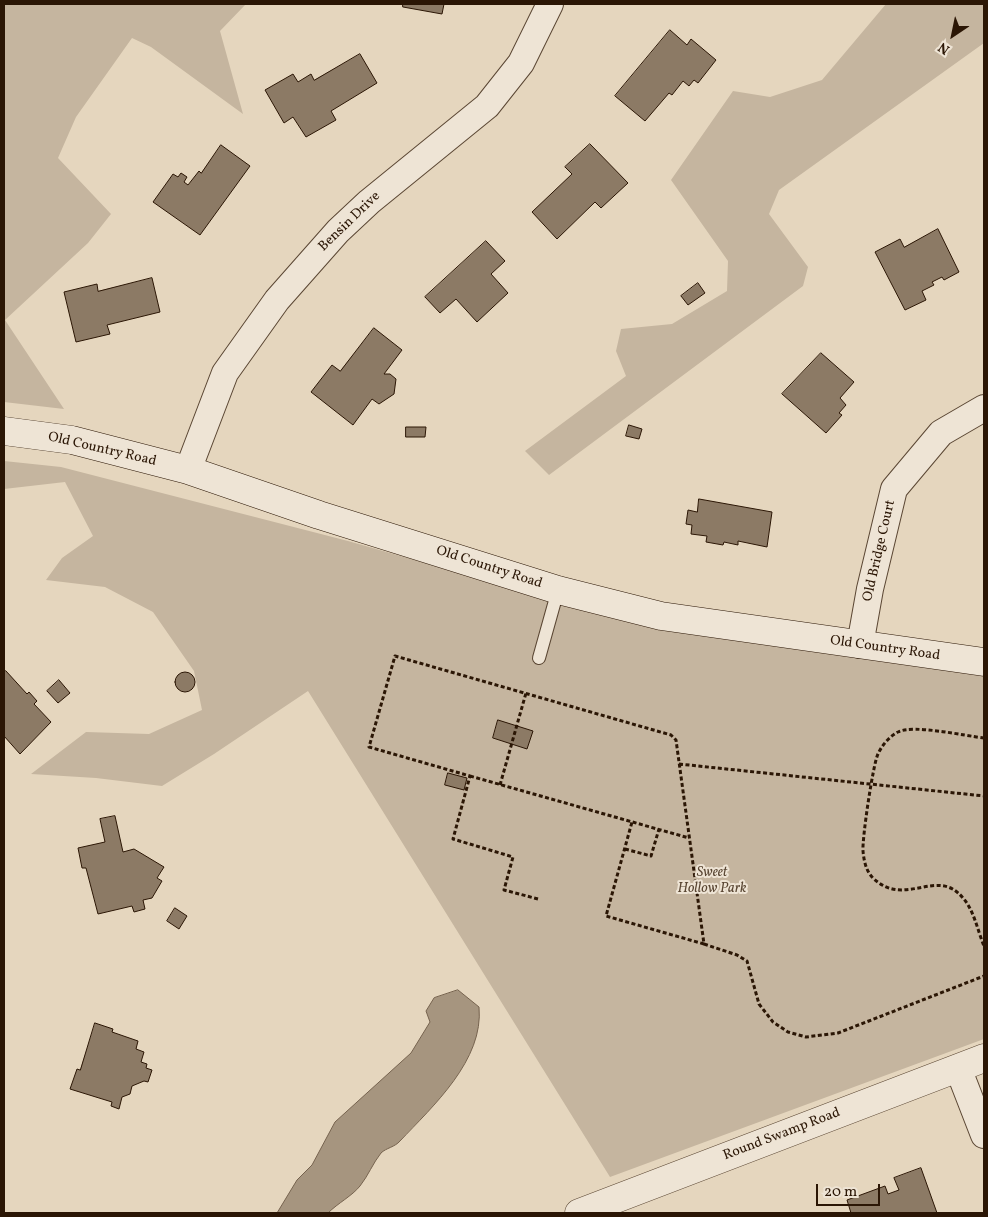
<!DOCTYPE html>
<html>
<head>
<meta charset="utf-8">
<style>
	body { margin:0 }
	#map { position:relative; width:988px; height:1217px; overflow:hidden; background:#e5d6be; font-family:Vollkorn,serif }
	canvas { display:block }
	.frame { position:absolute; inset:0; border:5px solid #2b1605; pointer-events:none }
	.north { position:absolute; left:928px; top:10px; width:50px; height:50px; -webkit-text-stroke:4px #eee4d5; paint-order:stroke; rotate:214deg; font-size:14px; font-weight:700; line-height:20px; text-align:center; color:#2b1605 }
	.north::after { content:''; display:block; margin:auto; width:18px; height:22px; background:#2b1605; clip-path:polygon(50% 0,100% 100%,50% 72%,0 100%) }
	.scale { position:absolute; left:816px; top:1184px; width:64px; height:22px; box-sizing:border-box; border:2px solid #2b1605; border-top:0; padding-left:6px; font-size:15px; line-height:18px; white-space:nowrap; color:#2b1605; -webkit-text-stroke:4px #eee4d5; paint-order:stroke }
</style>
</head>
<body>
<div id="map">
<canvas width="988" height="1217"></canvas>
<div class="frame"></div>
<div class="north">N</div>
<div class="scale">20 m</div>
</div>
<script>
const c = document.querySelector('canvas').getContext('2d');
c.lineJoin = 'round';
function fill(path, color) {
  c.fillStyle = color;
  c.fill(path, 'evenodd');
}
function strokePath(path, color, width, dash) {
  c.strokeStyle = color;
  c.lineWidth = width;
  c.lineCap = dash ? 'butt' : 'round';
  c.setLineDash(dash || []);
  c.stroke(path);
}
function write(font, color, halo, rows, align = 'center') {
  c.font = font + ' Vollkorn,serif';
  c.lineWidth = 4;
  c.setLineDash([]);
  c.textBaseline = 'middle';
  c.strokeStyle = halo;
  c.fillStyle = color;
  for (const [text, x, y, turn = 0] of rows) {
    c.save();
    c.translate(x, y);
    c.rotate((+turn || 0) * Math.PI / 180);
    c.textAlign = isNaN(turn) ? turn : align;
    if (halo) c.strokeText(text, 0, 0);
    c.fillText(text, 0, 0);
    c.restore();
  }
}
fill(new Path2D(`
	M4,4H246L220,31L243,114L151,47L132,38L76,117L58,158L111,214L88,243L5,320L64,409L4,402Z
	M886,4H984V43L779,190L769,214L808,267L803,286L549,475L525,451L626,376L616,351L621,329L672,324L727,291L728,261L671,180L733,91L770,97L822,80Z
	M4,461L61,467L348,541L657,629L853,653L984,673V1039L610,1177L308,691L214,754L162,786L96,778L31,774L86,732L149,734L202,710L194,671L153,612L105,587L46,580L62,558L93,536L65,482L4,489Z`), '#c5b59f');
const water = new Path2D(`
	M458,990L479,1007C484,1060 433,1106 400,1141C395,1147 386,1148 381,1153C373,1163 368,1176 360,1186C352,1196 338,1203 328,1213H277L297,1180L312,1165L335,1122L411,1053L430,1022L426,1011L434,998Z`);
fill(water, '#a6957f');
strokePath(water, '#75624e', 1);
const building = new Path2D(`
	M403,4H444L442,14L403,7Z
	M670,30L687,45L691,39L716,60L698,83L694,80L689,86L683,81L672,95L669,93L645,121L615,96Z
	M360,54L377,83L331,111L336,120L306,137L293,117L284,123L265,90L293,74L298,82L311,74L314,80Z
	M590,144L628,183L601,208L595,202L557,239L532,212L572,174L565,167Z
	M221,145L250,166L200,235L153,202L173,174L178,177L181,173L187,177L184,182L188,185L199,171L201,173Z
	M938,229L959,272L944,280L942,277L932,282L934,285L922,291L926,300L905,310L875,252L900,239L904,247Z
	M486,241L505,261L491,274L508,293L477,322L456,299L440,313L425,297Z
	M152,278L160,312L107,325L110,334L76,342L64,292L97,284L98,291Z
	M698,283L705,293L688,305L681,296Z
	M374,328L402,350L384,374H390L396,379L394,394L379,404L372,399L353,425L311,392L332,365L340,371Z
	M821,353L854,382L840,398L846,405L839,413L842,415L826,433L782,394Z
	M629,425L642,429L639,439L626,436Z
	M406,427H426L425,437H406Z
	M699,499L772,512L767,547L738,541V545L724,542L723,545L706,542L707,536L691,534L692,525L686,524L688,510L697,512Z
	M6,671L27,694L29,692L37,701L34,704L51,722L20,754L4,736V672Z
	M175 682a10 10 0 1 1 20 0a10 10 0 1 1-20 0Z
	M59,680L70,693L58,703L47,691Z
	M498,720L533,731L527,749L493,738Z
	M448,773L467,778L464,790L445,785Z
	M115,816L123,852L134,849L164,867L157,878L162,881L152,898L143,900L145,909L134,912L132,906L98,914L86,868H82L78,848L105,842L100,819Z
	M175,908L187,916L179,929L167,921Z
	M95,1023L113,1029L112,1032L138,1041L136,1049L144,1052L141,1062L147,1064L146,1068L152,1070L148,1082L144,1081L132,1086L130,1094L122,1097L119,1109L111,1106L112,1102L70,1089L77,1069L80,1070Z
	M921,1168L937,1213H851L847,1200L885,1186L888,1194L899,1190L894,1178Z`);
fill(building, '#8c7a65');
strokePath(building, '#2b1605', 1);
const service = new Path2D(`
	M539,658L558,590`);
const minor = new Path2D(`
	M188,470L225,373L277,300L338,231L369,202L487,106L521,63L550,4
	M860,645L870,589L894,489L941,433L984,408
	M958,1068L984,1135`);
const tertiary = new Path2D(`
	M579,1213L984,1058`);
const secondary = new Path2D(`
	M4,431L72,440L188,470L319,515L558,590L661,616L984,662`);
strokePath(service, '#5a4633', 14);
strokePath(minor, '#5a4633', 28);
strokePath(tertiary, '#5a4633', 29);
strokePath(secondary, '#2b1605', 29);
strokePath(new Path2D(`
	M984,738C966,736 913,724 898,732C890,736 882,745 878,754C873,764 862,839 863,851C864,861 866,871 873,878C905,909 937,866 963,898C974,910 978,932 984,946
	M679,764L984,796
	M470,776L689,838
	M500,785L526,693
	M625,849L651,856L659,829
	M538,899L504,890L513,857L453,839L470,776L369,747L395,656L671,735L676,740L704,944L606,916L632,822
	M704,944L737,955L747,961L759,1004L773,1022L788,1032L806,1037L838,1033L984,976`), '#2b1605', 3, [4, 2.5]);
strokePath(service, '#eee4d5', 12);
strokePath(minor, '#eee4d5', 26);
strokePath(tertiary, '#eee4d5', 28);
strokePath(secondary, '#eee4d5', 28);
write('14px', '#2b1605', '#eee4d5', [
	["Bensin Drive",350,222,-44],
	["Old Country Road",102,450,13],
	["Old Bridge Court",880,551,-77],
	["Old Country Road",489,568,18],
	["Old Country Road",885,649,8],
	["Round Swamp Road",782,1135,-21]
]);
write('italic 14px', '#594633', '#eee4d5', [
	["Sweet",712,873],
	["Hollow Park",712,889]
]);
</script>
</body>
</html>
